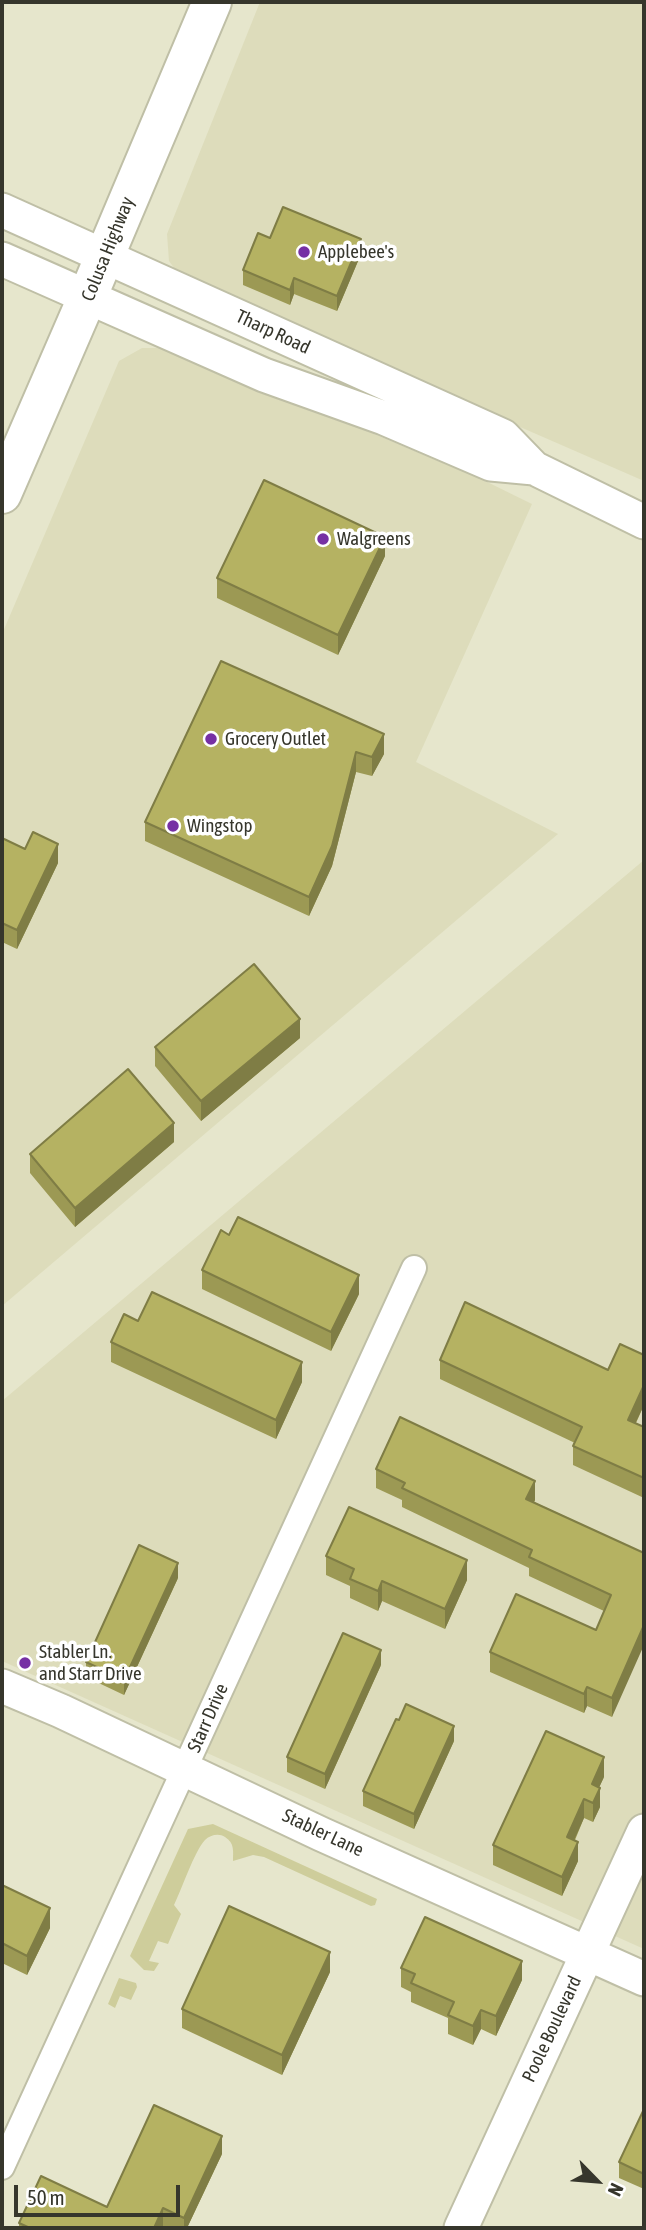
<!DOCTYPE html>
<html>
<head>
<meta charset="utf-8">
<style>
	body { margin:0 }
	#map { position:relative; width:646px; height:2230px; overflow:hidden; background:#e6e6cc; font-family:"Asap Condensed",sans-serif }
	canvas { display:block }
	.frame { position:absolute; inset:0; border:4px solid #36362c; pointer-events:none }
	.north { position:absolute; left:562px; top:2146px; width:70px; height:70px; -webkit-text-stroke:5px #fff; paint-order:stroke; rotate:115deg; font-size:19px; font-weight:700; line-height:28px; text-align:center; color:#36362c }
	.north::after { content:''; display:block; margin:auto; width:24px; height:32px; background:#36362c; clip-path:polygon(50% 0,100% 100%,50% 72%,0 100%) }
	.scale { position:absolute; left:14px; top:2185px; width:166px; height:32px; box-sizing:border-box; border:4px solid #36362c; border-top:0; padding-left:9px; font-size:21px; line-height:24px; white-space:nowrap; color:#36362c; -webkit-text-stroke:5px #fff; paint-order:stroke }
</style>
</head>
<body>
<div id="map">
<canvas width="646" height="2230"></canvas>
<div class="frame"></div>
<div class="north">N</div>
<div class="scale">50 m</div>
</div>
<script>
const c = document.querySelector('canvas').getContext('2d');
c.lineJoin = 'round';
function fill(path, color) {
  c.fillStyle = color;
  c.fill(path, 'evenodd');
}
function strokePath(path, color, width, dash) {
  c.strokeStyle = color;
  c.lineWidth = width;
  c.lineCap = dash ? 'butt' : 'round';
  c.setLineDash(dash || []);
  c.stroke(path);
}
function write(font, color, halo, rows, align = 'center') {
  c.font = font + ' "Asap Condensed",sans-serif';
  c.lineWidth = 7;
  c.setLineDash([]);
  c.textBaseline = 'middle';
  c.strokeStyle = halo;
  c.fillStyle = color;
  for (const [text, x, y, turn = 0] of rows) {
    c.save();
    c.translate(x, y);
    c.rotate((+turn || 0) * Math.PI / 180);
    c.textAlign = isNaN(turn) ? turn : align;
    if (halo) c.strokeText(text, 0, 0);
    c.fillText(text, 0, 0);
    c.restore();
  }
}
fill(new Path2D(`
	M260,2H644V481L192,284L180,276L169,261L167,234Z
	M142,348H170L481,479L532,504L416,762L558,834L2,1306V634L119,361Z
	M644,860V1949L2,1661V1401Z`), '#dddcbb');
fill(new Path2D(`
	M213,1824L377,1899L375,1905L371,1906L264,1857L253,1855L233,1861C233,1852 235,1843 225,1837C219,1833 210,1835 205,1840C194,1852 182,1889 174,1905L181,1914L168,1944L158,1941L149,1961L159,1963L154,1971L144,1970L130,1956L188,1829Z
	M119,1978L136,1983L137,1987L131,2000L120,1996L115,2008L108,2004Z`), '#cecd9b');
const street = new Path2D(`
	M2,2167L414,1268`);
const secondary = new Path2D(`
	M2,210L503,436L534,468
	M2,259L264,375L384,418L491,464L534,468L644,522
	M2,1686L61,1711L321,1834L644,1979
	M461,2228L644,1831`);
const highway = new Path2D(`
	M2,494L87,298L212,2`);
strokePath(street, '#bfbfa6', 28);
strokePath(secondary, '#bfbfa6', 37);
strokePath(highway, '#bfbfa6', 42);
strokePath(street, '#fff', 24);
strokePath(secondary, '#fff', 33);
strokePath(highway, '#fff', 38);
fill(new Path2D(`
	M270,238L361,254L337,311L294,294L290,305L243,285V270Z
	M385,556L338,655L217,598V578Z
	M384,734V754L372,776L356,772L332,866L309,916L145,841V822Z
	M2,838L58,863L17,949L2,942Z
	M300,1038L201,1121L155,1066V1047Z
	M174,1142L75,1227L30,1173V1154Z
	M202,1270L359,1294L331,1351L202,1289Z
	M138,1321L302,1382L276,1439L111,1362V1342Z
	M440,1360L644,1405L636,1423L644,1427V1498L573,1465V1446L575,1443L440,1379Z
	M376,1469L535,1500L534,1502L644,1553L612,1717L587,1706L584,1713L490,1672V1652L596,1630L604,1611L529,1576V1568L402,1507V1500L376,1488Z
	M326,1556L467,1580L445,1629L382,1601L378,1611L350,1598V1586L326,1575Z
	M178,1578L124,1695L86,1677V1662Z
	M381,1665L325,1789L287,1772V1757Z
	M454,1741L414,1829L363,1806V1791Z
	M604,1777L599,1787L600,1807L593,1822L584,1818L575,1840L578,1861L562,1896L493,1865V1845Z
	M2,1885L50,1928L27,1975L2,1963Z
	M401,1968L522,1980L496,2036L481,2029L473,2045L448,2034V2018L411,2002V1992L401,1987Z
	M330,1972L282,2075L182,2028V2009Z
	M644,2109V2189L619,2178V2162Z
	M222,2154L187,2228H168L163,2226L162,2228H19V2223L107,2207Z`), '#9c9954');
fill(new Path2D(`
	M361,239V254L337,311V296Z
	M294,278V294L290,305V290Z
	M385,537V556L338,655V635Z
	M384,734V754L372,776V757Z
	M356,752V772L332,866L309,916V897Z
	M58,844V863L17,949V930Z
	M300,1019V1038L201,1121V1101Z
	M174,1123V1142L75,1227V1208Z
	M359,1275V1294L331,1351V1332Z
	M302,1362V1382L276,1439V1420Z
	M644,1385V1405L628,1439V1420Z
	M535,1481V1500L526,1518V1499Z
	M467,1560V1580L445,1629V1609Z
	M178,1563V1578L124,1695V1680Z
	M382,1581V1601L378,1611V1591Z
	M644,1625V1645L612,1717V1698Z
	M381,1650V1665L325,1789V1774Z
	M587,1687V1706L584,1713V1694Z
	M454,1726V1741L414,1829V1814Z
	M604,1757V1777L592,1803V1784Z
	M600,1788V1807L593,1822V1803Z
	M584,1799V1818L567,1856V1837Z
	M578,1842V1861L562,1896V1877Z
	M50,1908V1928L27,1975V1956Z
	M330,1952V1972L282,2075V2055Z
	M522,1961V1980L496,2036V2016Z
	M481,2010V2029L473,2045V2026Z
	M222,2136V2154L187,2228H184V2218Z
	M163,2208V2226L162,2228H154Z`), '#7f7d45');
const building = new Path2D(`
	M283,207L361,239L337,296L294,278L290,290L243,270L258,233L270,238Z
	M264,480L385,537L338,635L217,578Z
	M221,661L384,734L372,757L356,752L332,846L309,897L145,822Z
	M33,832L58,844L17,930L2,923V838L25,849Z
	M254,964L300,1019L201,1101L155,1047Z
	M128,1069L174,1123L75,1208L30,1154Z
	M238,1217L359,1275L331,1332L202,1270L221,1230L229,1235Z
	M152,1292L302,1362L276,1420L111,1342L124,1314L138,1321Z
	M465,1302L608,1370L620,1344L644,1355V1385L628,1420L644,1427V1478L573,1446L582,1427L440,1360Z
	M400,1417L535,1481L526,1499L644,1553V1625L612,1698L587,1687L584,1694L490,1652L516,1594L596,1630L611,1595L529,1557L532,1550L402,1488L405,1483L376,1469Z
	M349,1507L467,1560L445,1609L382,1581L378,1591L350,1579L354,1569L326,1556Z
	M139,1545L178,1563L124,1680L86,1662Z
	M343,1633L381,1650L325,1774L287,1757Z
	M406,1704L454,1726L414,1814L363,1791L396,1719L399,1720Z
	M546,1731L604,1757L592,1784L600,1788L593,1803L584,1799L567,1837L578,1842L562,1877L493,1845Z
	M2,1885L50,1908L27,1956L2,1943Z
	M229,1906L330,1952L282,2055L182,2009Z
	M425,1917L522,1961L496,2016L481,2010L473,2026L448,2015L454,2002L411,1983L415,1974L401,1968Z
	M154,2105L222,2136L184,2218L163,2208L154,2228H30L19,2223L41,2176L107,2207Z
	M644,2109V2174L619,2162Z`);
fill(building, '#b5b262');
strokePath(building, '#7f7d45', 2);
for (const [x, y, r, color] of [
	[304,252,7,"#7630a4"],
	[323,539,7,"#7630a4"],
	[211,739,7,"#7630a4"],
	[173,826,7,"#7630a4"],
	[25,1663,7,"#7630a4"]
]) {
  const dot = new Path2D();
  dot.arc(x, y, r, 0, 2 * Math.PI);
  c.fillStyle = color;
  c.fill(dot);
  strokePath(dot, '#fff', 2.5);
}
write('19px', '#36362c', '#fff', [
	["Colusa Highway",108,249,-68],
	["Tharp Road",273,332,25],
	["Starr Drive",208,1718,-66],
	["Stabler Lane",323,1833,25],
	["Poole Boulevard",552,2029,-65]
]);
write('19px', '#36362c', '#fff', [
	["Applebee's",318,252],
	["Walgreens",337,539],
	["Grocery Outlet",225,739],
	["Wingstop",187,826],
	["Stabler Ln.",39,1652],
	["and Starr Drive",39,1674]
], 'left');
</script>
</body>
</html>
